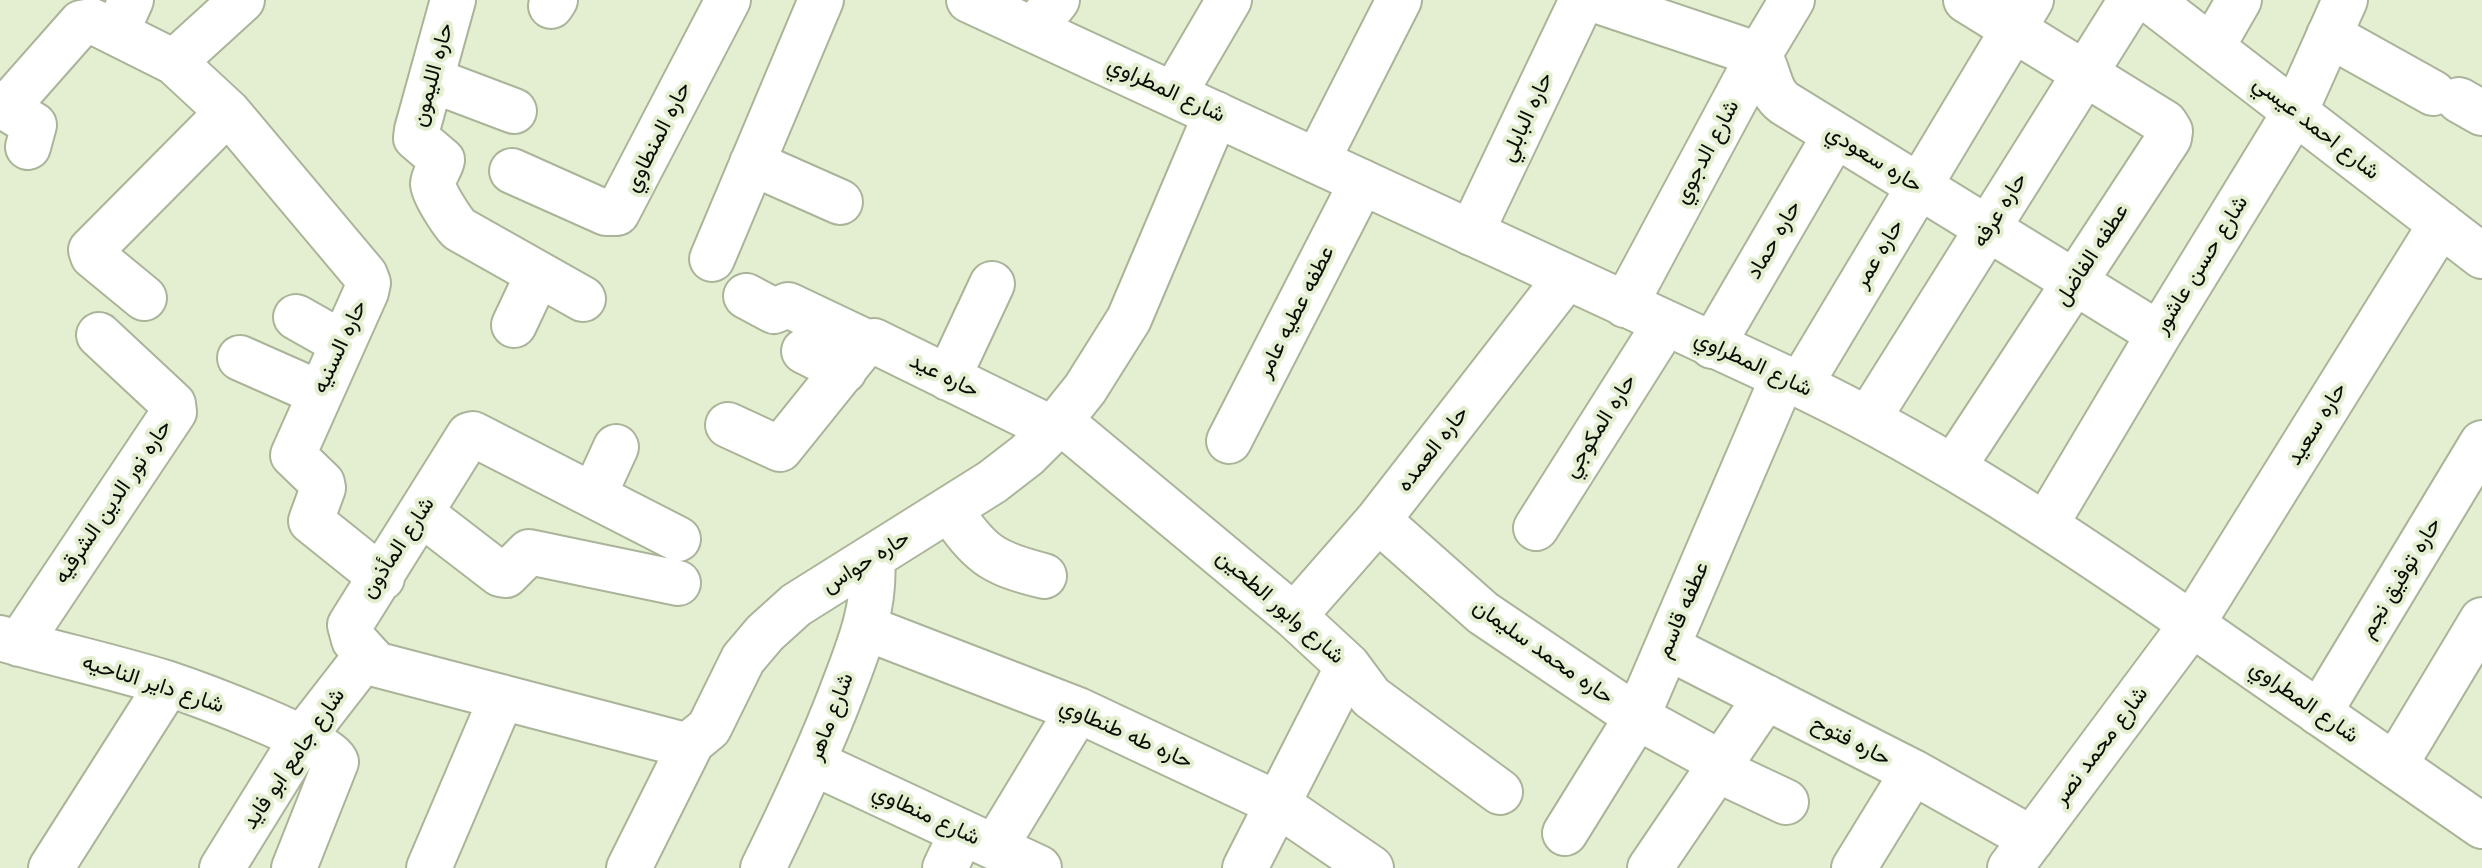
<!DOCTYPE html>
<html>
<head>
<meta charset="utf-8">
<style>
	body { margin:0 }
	canvas { display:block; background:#e4efd2 }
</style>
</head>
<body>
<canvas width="2482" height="868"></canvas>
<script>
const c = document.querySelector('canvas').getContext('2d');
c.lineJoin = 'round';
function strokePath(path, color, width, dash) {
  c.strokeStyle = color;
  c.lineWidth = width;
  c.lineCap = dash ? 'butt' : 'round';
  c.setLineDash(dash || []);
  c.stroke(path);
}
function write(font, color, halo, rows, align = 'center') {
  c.font = font + ' "Libre Baskerville",Vazirmatn,serif';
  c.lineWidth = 8;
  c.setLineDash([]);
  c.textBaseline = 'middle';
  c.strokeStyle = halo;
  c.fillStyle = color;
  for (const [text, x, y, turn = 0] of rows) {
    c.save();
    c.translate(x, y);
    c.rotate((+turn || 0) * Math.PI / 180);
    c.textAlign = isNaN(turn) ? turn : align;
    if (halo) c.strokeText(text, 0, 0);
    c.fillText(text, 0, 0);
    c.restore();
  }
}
const street = new Path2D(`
	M453,0L417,130L416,138L442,160C441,167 433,176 433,184C433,193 453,223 459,229L583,299
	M1595,0L1759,55C1770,72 1768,91 1784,103L2159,334
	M2150,0L2482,256
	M551,6L555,0
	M1034,29L1057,0
	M116,33L131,0
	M2329,35L2433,93
	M2212,47L2239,0
	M174,62L242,0
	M432,80L514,111
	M1174,94L1229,0
	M2459,100L2482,113
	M0,104L13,100L81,23L92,21L174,62L228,112L365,275L368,283L366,292L293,455L322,483L323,488L311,521L382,578
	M1,105L34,125L28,147
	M1317,161L1399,0
	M752,163L840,202
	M512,171L606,213H617L728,0
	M1471,233L1582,0
	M712,259L821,0
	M746,296L774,311L788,305L866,342
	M144,298L93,256L91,250L228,112
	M1625,305L1759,55L1792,0
	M296,317L342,343
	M514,325L538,274
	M1712,346L1835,135
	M804,351L844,371
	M240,358L319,393
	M948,378L992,284
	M1800,385L2031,0
	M1868,419L2131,0
	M1060,421L1294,616L1348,666L1371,697L1500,792
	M728,425L780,449L866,342L874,341L1053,429
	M1229,441L1362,182
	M1954,466L2169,138L2170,131L2165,123L1966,0
	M594,495L616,447
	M949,509C980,554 991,563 1044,576
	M422,514L500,574L506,575L529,552L678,583
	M1378,520L1483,613L1637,717L1723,764
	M2046,524L2159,334L2295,112L2345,0
	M1536,528L1665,324
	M1294,616L1378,520L1566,278
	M866,628L1078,710L1180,758L1276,803L1371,868
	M0,638C55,654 111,666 166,683C193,692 330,742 336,762L294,868
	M19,644L174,412L173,404L99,335
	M1667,647L1913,772L2032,839
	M374,662L354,640L350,625L469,435L473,434L678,539
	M2319,713L2482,443
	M814,763L1039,868
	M2395,765L2482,620
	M1718,770L1786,802
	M1565,833L1637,717L1783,377
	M995,847L1078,710
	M51,868L168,684
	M222,868L303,737L359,665L367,662L681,744L692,742L709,728L743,659L765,633L796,605L992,482L1027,455L1053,429L1085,389L1129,319L1216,114
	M429,868L502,697
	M629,868L692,742
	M763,868C791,811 818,754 841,694C858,649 876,608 872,558
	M945,868L962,832
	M1245,868L1348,666
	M1650,868L1766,697
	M1854,868L1913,772
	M2010,868L2192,624L2441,224`);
const secondary = new Path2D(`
	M969,0L1783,377C1921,441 2047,524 2173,611C2276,682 2379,754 2482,826`);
strokePath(street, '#aab499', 48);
strokePath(secondary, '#aab499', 48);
strokePath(street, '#fff', 44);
strokePath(secondary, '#fff', 44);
write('22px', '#0a0d05', '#e4efd2', [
	["حاره الليمون",433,75,-75],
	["شارع المطراوي",1166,90,25],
	["حاره البابلي",1527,117,-65],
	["شارع احمد عيسي",2316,128,38],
	["حاره المنطاوي",658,137,-63],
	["شارع الدجوي",1707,152,-62],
	["حاره سعودي",1874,159,32],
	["حاره عرفه",2000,210,-58],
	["حاره حماد",1774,240,-60],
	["حاره عمر",1879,254,-59],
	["عطفه الفاضل",2092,255,-57],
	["شارع حسن عاشور",2201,265,-58],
	["عطفه عطيه عامر",1296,312,-63],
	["حاره السنيه",340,347,-65],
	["شارع المطراوي",1753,364,25],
	["حاره عيد",944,376,26],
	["حاره سعيد",2317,424,-58],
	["حاره المكوجي",1600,426,-58],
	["حاره العمده",1433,449,-52],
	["حاره نور الدين الشرقيه",113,502,-56],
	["شارع المأذون",398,548,-57],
	["حاره حواس",866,562,-32],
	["حاره توفيق نجم",2401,578,-59],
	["شارع وابور الطحين",1280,607,41],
	["عطفه قاسم",1683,610,-67],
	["حاره محمد سليمان",1543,652,35],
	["شارع داير الناحيه",153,684,18],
	["شارع المطراوي",2304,702,35],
	["شارع ماهر",831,717,-69],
	["حاره طه طنطاوي",1126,734,24],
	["حاره فتوح",1851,741,27],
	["شارع محمد نصر",2101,746,-53],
	["شارع جامع ابو فايد",294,759,-56],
	["شارع منطاوي",926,815,25]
]);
</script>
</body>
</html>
